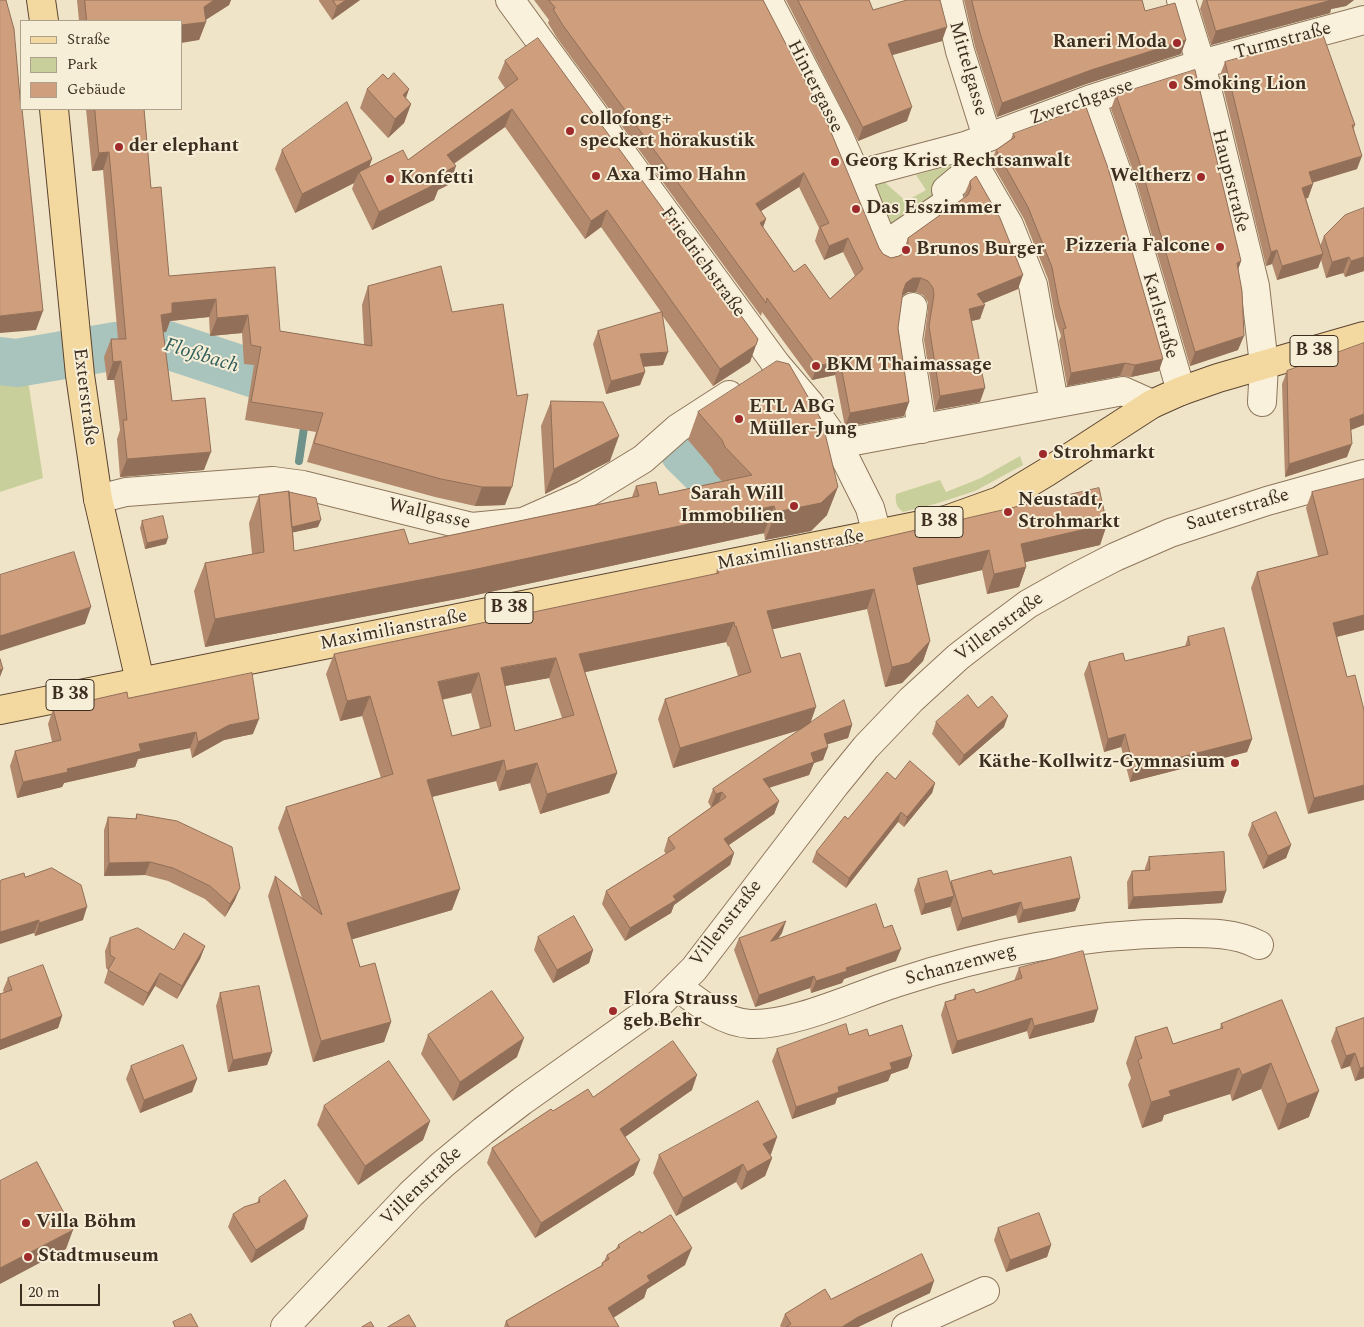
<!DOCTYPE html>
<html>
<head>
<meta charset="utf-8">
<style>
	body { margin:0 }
	#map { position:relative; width:1364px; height:1327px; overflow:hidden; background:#f0e4c8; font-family:Spectral,serif }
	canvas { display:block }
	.legend { position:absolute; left:20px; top:20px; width:162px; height:90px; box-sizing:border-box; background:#f7eed8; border:1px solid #ada18e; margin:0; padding:6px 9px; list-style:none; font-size:15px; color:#3d2e20 }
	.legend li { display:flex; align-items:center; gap:10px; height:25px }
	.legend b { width:25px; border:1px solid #ada18e }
	.scale { position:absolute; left:20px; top:1284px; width:80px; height:22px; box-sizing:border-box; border:2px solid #3d2e20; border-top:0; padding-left:6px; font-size:15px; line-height:18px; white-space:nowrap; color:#3d2e20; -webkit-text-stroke:4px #f7eed8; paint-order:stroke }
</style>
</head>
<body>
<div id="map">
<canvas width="1364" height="1327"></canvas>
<ul class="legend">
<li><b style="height:6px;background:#f3d9a0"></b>Straße</li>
<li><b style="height:14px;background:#c9cf9b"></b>Park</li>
<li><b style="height:14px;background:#cf9f7d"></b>Gebäude</li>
</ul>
<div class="scale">20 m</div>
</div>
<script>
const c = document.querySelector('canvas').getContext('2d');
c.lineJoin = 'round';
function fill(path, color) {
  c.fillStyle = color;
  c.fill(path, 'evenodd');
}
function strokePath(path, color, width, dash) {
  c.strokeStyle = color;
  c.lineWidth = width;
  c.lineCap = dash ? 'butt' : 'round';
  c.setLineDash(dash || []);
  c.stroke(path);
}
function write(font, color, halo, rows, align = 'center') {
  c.font = font + ' Spectral,serif';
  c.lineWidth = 4;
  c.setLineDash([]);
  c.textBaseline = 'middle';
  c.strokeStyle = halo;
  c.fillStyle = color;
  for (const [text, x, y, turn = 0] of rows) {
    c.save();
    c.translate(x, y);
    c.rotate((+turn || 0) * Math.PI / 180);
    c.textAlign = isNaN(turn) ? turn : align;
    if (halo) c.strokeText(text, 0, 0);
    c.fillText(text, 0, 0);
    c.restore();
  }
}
fill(new Path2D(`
	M960,163L963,172L886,240L864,186L882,180L906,201L926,190L916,175Z
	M0,374H27L43,478L0,492Z
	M1020,456L1023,465L975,491L935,504L903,512C896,507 895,501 896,494L940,480L946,492L981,478Z`), '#c9cf9b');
const water = new Path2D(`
	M38,353L39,371L16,374L0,373V354L15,355Z`);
fill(water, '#a9c4bc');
strokePath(water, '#6f938a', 1);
strokePath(new Path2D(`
	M299,461L305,421
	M705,473L713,472`), '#6f938a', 8);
strokePath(new Path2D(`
	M0,361L17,363L116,346L161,343L255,374L318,385
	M684,452L744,511L760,510`), '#a9c4bc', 48);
const minor = new Path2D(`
	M510,0L776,364L810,404L838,444L870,508L877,534
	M768,0L837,132L856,175L888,256
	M948,0L960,51L987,137
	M1181,0L1201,64L1255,286L1264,365L1262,402
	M1091,99L1118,175L1181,391
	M965,146L979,173L1009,225L1033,285L1054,403
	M856,175L965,146L1091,99L1201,64L1364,20
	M885,245L950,201L946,190L975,166
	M913,307L908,340L922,429
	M838,444L1123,391L1152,404
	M98,499L126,492L273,481L303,485L472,527L523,522L584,495L643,459L678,428L729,395
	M677,986C699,1003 722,1022 750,1024C793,1026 857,995 899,982C987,953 1085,934 1178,933C1206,933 1234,932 1259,945
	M285,1327L411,1194L442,1165L483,1131L522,1101L660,1003L694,969L835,785L866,747L911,700L958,657L989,633L1028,604L1076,577L1115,557L1170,533L1267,501L1364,474
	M906,1327L985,1291`);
const major = new Path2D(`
	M41,0L44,21
	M54,109L80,375L98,499L140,681
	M0,710L946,520L999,501L1047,472L1152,404L1181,391L1218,378L1364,336`);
strokePath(minor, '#8d765c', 30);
strokePath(major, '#5b4430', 30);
strokePath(minor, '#faf1dc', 28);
strokePath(major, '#f3d9a0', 28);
fill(new Path2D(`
	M77,0H231L229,5L205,20L206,22L199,40L181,21H79Z
	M319,0H360L332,20L319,1Z
	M534,0H763L879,248L883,254L891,258L899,256L903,254V252L908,238L965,198L964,195L970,181L1018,289L984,303L980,319L971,321L980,402L935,410L924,340L928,309V302L923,295L916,292H908L902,296L898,328L909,402L904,416L845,427L835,375L812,380L762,312L761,316L557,38L548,23L549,20ZM799,187L819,228L815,241L824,260L843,252L855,276L830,299L794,272L763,227L766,219L761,211Z
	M786,0H869L873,10L942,41L892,55L907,121L858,141Z
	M964,0H1142L1145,11L1186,40L1181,54L1086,84L997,117L975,47Z
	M1203,0H1354L1346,6L1331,9L1330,13L1211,45L1200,9Z
	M505,61L756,345L750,362L713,386L662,315L663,365L643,367L645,372L640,385L606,394L593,344L598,331L661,312L601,227L585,239L505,127L454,164L450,184L438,190L434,200L372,230L352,189L354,183L295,213L275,169L282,150L372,159L369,167L408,160L505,88L498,78Z
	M1225,62L1355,125L1354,128L1357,169L1312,183L1313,184L1308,198H1306L1320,246L1324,236L1364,208V271L1345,277L1343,273L1326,278L1321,260L1318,268L1277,280L1272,264L1266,266L1220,75Z
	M388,79L409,89L406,98L411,104L404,123L388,138L360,108L367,89Z
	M1116,95L1241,261L1238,270V350L1190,366L1133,171L1111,109Z
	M86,109H144L151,188L169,276L280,331L364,345L362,305L368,286L452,312L505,505L475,506L435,497L307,462L316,432L245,420L254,365L244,364L242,333L210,336L209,317L170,321L166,332H163L172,401L204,470L120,477L117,439L120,430L114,380H107L104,357L111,339H118L103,170L92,171Z
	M1013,134L1159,371L1131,377L1120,376L1067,386L1059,341L1061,336L1055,317L1048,279L1024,219L991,162L996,150L1011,139Z
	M1287,371L1351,430L1347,457L1285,477L1282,384Z
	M551,401L610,461L545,494L541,426Z
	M698,412L827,515L811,531L765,540L764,533L462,598L205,647L194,591L205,563L252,554L249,523L259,495L289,492L318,527L293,532L294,551L409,544L632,497L636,486L659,495L722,481L715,474L712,468L688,440Z
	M1364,479V630L1337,637L1347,677L1364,710L1308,814L1251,588L1257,572L1318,556L1306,508L1312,492Z
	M142,521L166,544L145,549L140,528Z
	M1107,524L1100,545L1025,562L1026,567L1019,587L987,594L982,570L917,585L930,641L923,661L902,683L885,687L867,609L772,629L781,658L810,723L852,725L848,738L827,744L823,760L814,763L809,775L769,788L779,801L774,814L729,845L734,853L730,865L674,905L671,913L625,941L602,904L606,891L666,854L664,851L668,838L713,806L711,807L708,802L713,789L800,730L673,768L658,719L665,699L738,676L729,646L728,647L726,642L585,672L617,773L609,793L540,814L530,783L499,791L496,781L432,797L452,910L352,939L360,967L391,1022L384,1042L313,1062L268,896L275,876L302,898L278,828L286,807L381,778L362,716L340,721L326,674L334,654L716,574L717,569L845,546ZM549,678L562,718L515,731L505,686ZM471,693L480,729L452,736L442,700Z
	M1188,637L1252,739L1247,752L1130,782L1121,747L1104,752L1084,674L1089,662L1125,661L1185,646Z
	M128,698L253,734L224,740L192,758L190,748L138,759L135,767L64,783L62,787L17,798L10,766L15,751L52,742L48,724L53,709Z
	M978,708L1004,727L959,766L932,734L936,722Z
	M895,779L935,783L932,793L904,827L898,822L846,888L812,862L816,852L848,819Z
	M137,814L235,900L225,917L205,899L168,881L145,875L104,876V830L108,817L135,819Z
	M1252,823L1291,845L1286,858L1263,869L1248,835Z
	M1149,857L1226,891L1222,903L1128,909L1127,882L1132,871L1145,870V868Z
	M993,874L1080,898L1075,911L1018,923L1016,915L957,931L950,906L921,915L914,890L918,879L950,884L951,881Z
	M25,877L83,920L35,936L34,933L0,882L1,880Z
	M782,933L778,939L896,961L844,979L842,983L811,993L810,988L755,1007L734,950L739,938Z
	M538,937L593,950L589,963L553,983L534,950Z
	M110,938L174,950L205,946L200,959L177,999L155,986L143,1006L104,983L108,970L106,968L105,951Z
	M1019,968L1094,1022L1029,1039L1027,1031L952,1054L941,1015L945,1002L953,1000L955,995L976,993L1014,981Z
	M8,978L62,1016L58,1028L0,1050V994L4,993L3,990Z
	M220,993L272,1052L267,1065L228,1072L216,1006Z
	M1282,1000L1309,1117L1278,1130L1261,1089L1232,1101L1230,1094L1164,1115L1162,1121L1142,1128L1128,1085L1131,1078L1126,1063L1135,1037L1173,1044L1220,1029L1221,1024Z
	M1364,1018V1078L1355,1081L1350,1066L1341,1069L1331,1041L1336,1028Z
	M428,1035L517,1057L453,1101L421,1054Z
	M849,1035L869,1036L908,1068L891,1074L888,1081L837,1098L835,1104L792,1119L772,1061L777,1049Z
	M131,1066L197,1079L192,1092L140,1113L126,1079Z
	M692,1090L625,1137L634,1175L535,1238L487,1163L492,1148L553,1111L593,1097Z
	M324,1106L430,1121L423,1140L358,1185L317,1125Z
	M777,1137L771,1154L770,1155L772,1158L765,1176L741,1190L736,1182L676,1216L653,1173L659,1155Z
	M259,1198L304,1229L251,1263L228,1227L233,1214L257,1203Z
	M998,1228L1051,1245L1047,1257L1006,1272L994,1240Z
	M641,1233L685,1265L647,1289L644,1298L613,1318L619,1327H504L506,1321L601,1266L602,1263L604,1261L607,1255L616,1249L618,1245Z
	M930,1293L858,1327H781L780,1326L785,1314L831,1299Z`), '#b2896c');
fill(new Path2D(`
	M214,0H231L229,5L201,23L206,22L199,40L181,43V25L204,7Z
	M346,0H360L332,20L337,6Z
	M1332,0H1354L1346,6L1331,9L1330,13L1211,45L1216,31Z
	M947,27L942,41L882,58L888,44Z
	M1186,40L1181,54L1086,84L997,117L1002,103L1091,70Z
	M409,89L402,108L403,95Z
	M411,104L404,123L388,138L395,119Z
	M912,107L907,121L858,141L863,127Z
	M512,109L505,127L440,173L447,155Z
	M109,152L103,170L92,171L99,153Z
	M1362,156L1357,169L1304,185L1309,172Z
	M372,159L365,178L359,172L354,183L295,213L302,194Z
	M456,166L450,184L438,190L434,200L372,230L379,212L437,176Z
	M804,173L799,187L750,218L756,204Z
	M1313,184L1308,198L1298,201L1302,188Z
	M607,210L601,227L585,239L591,221Z
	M766,219L761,233L760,223Z
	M848,238L843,252L824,260L829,246Z
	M1277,250L1272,264L1266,266L1271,252Z
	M1323,254L1318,268L1277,280L1282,266Z
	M1349,257L1343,273L1326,278L1332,262Z
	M1364,257V271L1345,277L1351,261Z
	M1241,261L1236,275L1237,263Z
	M1023,275L1018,289L972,308L977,294Z
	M913,278H921L916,292H908L901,297L903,291L906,283Z
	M216,299L209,317L170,321L166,332L154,333L161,315L172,303Z
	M985,305L980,319L964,323L969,309Z
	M43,311L36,330L0,333V316Z
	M248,315L242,333L210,336L217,318Z
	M1244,336L1238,350L1190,366L1195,352Z
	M756,345L750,362L713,386L720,369Z
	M668,352L663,365L636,367L640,354Z
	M1163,359L1159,371L1131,377L1135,365Z
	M121,361L114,380H107L113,362Z
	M840,361L835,375L812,380L817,366Z
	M1125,363L1120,376L1067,386L1071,373Z
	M645,372L640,385L606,394L611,381Z
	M985,388L980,402L935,410L940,396Z
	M909,402L904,416L845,427L850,413Z
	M1364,414V425L1346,432L1350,419Z
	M619,436L610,461L545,494L554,469Z
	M1352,444L1347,457L1285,477L1289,464Z
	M211,452L204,470L120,477L127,459Z
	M482,487H512L505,505L475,506Z
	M838,487L827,515L811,531L765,540L776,512Z
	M774,506L764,533L462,598L205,647L215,619Z
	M321,520L318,527L286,534L288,527Z
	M1107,524L1100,545L1013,565L1021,544Z
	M168,538L166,544L145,549L147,543Z
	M989,550L982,570L906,588L913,568Z
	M1026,567L1019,587L987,594L994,574Z
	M874,589L867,609L760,632L767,611Z
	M91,607L85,624L0,651V636Z
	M1364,615V630L1327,639L1333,623Z
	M734,622L726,642L572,675L579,654Z
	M930,641L923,661L902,683L885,687L892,667Z
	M556,658L549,678L494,688L501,668Z
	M3,669L0,677V670Z
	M479,673L471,693L430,702L438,682Z
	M370,696L362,716L340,721L347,701Z
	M816,707L809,727L673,768L680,748Z
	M1008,716L1004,727L959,766L964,755Z
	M259,719L253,734L224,740L192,758L198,742L229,725Z
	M852,725L848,738L819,747L824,734Z
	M196,732L190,748L138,759L135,767L64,783L62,787L17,798L23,782L139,744Z
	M1125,734L1121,747L1104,752L1108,739Z
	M1252,739L1247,752L1130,782L1134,769Z
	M828,747L823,760L814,763L809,775L758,791L763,779L811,753Z
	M504,760L496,781L419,800L427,780Z
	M537,763L530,783L499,791L506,771Z
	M617,773L609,793L540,814L547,794Z
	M935,783L932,793L904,827L907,817Z
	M1364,785V800L1308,814L1314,798Z
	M722,792L718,805L711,807L716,794Z
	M779,801L774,814L720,851L724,839Z
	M901,812L898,822L846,888L849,878Z
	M1291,845L1286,858L1263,869L1268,856Z
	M734,853L730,865L674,905L671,913L625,941L630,928Z
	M150,862L145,875L104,876L109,863Z
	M240,888L235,900L225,917L230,904Z
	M460,889L452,910L340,943L347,923Z
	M1226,891L1222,903L1128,909L1133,897Z
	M954,896L950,907L921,915L925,904Z
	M1080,898L1075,911L1018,923L1023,910Z
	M1021,902L1016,915L957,931L962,918Z
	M87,907L83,920L35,936L39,923Z
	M39,920L34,933L0,944V932Z
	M786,921L782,933L766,953L771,941Z
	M205,946L200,959L177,999L182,986Z
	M901,949L896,961L844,979L842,983L811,993L816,981L846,968Z
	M593,950L589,963L553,983L557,970Z
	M160,973L155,986L143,1006L148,993Z
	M814,976L810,988L755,1007L759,995Z
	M1098,1009L1094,1022L1029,1039L1034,1026Z
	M62,1016L58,1028L0,1050V1040Z
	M1032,1018L1027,1031L952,1054L957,1041Z
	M391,1022L384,1042L313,1062L321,1041Z
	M524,1038L517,1057L453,1101L460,1082Z
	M272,1052L267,1065L228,1072L233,1060Z
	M1355,1053L1350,1066L1341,1069L1346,1056Z
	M912,1056L908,1068L891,1074L888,1081L837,1098L835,1104L792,1119L796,1107L838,1087L890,1063Z
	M1271,1063L1261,1089L1232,1101L1242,1075Z
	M1364,1067V1078L1355,1081L1360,1068Z
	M1239,1068L1230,1094L1164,1115L1162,1121L1142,1128L1151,1102L1169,1091Z
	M697,1075L692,1090L615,1144L620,1129Z
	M197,1079L192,1092L140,1113L144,1100Z
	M1319,1091L1309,1117L1278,1130L1287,1104Z
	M430,1121L423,1140L358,1185L365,1166Z
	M777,1137L771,1154L757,1162L763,1144Z
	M772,1158L765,1176L741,1190L747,1172Z
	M640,1160L634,1175L535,1238L541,1223Z
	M743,1164L736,1182L676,1216L683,1198Z
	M308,1216L304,1229L251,1263L256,1250Z
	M73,1230L66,1249L0,1284V1268Z
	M1051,1245L1047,1257L1006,1272L1010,1260Z
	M692,1248L685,1265L647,1289L644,1298L602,1325L608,1308L647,1276Z
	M934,1281L930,1293L858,1327H842L858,1317Z`), '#916f58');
const building = new Path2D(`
	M0,0H6L14,29L21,109H22L43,311L0,316Z
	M85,0H214L204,7L206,22L181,25V21H87Z
	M333,0H346L337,6Z
	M549,0H763L828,125L879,248L883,254L891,258L899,256L905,252L908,245V238L968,195L971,188L970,181L976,176L1000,218L1023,275L977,294L985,305L969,309L985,388L940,396L929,326L934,295L933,288L928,281L921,278H913L906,283L903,291L898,328L909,402L850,413L840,361L817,366L767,298L766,303L562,24L553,9L555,8ZM804,173L829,223L820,227L829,246L848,238L863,269L830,299L805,264L794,272L760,223L766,219L756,204Z
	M798,0H869L873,10L907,0H940L947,27L888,44L912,107L863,127Z
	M972,0H1142L1145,11L1175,3L1186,40L1091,70L1002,103L980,33Z
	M1207,0H1332L1216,31Z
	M1323,35L1355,125H1352L1362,156L1309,172L1313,184L1302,188L1323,254L1282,266L1277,250L1271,252L1225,62Z
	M538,38L758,339L756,345L720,369L607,210L591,221L512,109L447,155L456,166L437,176L440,182L379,212L359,172L403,150L408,160L518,79L505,61Z
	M1195,70L1241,261L1237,263L1242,291L1244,336L1195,352L1138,157L1116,95Z
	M394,73L409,89L403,95L411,104L395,119L367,89L383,74L388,79Z
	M347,102L372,159L302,194L282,150Z
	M1086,107L1108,168L1163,359L1135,365L1125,363L1071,373L1063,329L1066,328L1059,305L1052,267L1028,207L996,150L1015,137L1013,134Z
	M95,109H144L151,188L161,187L169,276L275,267L280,331L372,346L368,286L441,266L452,312L503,304L517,396L528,394L512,487H482L441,479L314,443L323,413L251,402L261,347L251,345L248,315L217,318L216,299L172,303V313L161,315L172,401L205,398L211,452L127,459L123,420H127L121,361L113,362L111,339H126L109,152L99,153Z
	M1364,208V257L1351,261L1349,257L1332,262L1324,236L1345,215Z
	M662,312L668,352L640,354L645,372L611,381L598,331Z
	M1364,343V414L1350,419L1352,444L1289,464L1287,371Z
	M777,361L789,364L822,421L838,487L821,503L776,512L774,506L472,570L215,619L205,563L264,552L259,495L289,491L294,551L404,529L409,544L639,496L636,486L656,482L659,495L752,475L725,447L722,440L698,412Z
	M551,401L603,402L619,436L554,469Z
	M1364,479V615L1333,623L1347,677L1355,675L1364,710V785L1314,798L1257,572L1328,554L1312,492Z
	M1099,488L1107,524L1021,544L1026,567L994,574L989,550L913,568L930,641L909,663L892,667L874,589L767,611L781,658L800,653L816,707L680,748L665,699L751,672L736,626L735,627L734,622L579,654L617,773L547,794L537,763L506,771L504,760L427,780L460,889L347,923L360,967L375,963L391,1022L321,1041L275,876L322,915L286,807L393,774L370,696L347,701L334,654L719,573L717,569L843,540L845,546ZM556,658L574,715L515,731L501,668ZM479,673L491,726L452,736L438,682Z
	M289,492L316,498L321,520L292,527Z
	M163,516L168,538L147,543L142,521Z
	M74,552L91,607L0,636V575Z
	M1224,628L1252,739L1134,769L1125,734L1108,739L1089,662L1123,653L1125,661L1190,645L1188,637Z
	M0,659L3,669L0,670Z
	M252,673L259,719L229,725L198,742L196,732L139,744L141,751L67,769L68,772L23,782L15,751L61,740L53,709L127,692L128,698Z
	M968,695L978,708L992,696L1008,716L964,755L936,722Z
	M844,700L852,725L824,734L828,747L811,753L814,762L763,779L779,801L724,839L734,853L673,896L676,900L630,928L606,891L675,848L668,838L726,797L722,792L716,794L713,789Z
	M910,761L935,783L907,817L901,812L849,878L816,852L845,816L848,819L887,772L895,779Z
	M1276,812L1291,845L1268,856L1252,823Z
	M137,814L177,821L232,847L240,888L230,904L210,886L173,868L150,862L109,863L108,817L136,819Z
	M1224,852L1226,891L1133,897L1132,871L1150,870L1149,857Z
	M1071,857L1080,898L1023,910L1021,902L962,918L951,881L991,870L993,874Z
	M52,868L81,885L87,907L39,923V920L0,932V882L1,881V880L24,873L25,877Z
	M947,871L954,896L925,904L918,879Z
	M876,904L884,928L892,925L901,949L846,968L847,971L816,981L814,976L759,995L739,938L786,921L771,941Z
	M574,916L593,950L557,970L538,937Z
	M138,928L174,950L184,933L205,946L182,986L160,973L148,993L108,970L115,958L110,955V938Z
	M1083,951L1098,1009L1034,1026L1032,1018L957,1041L945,1002L956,999L955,995L974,989L976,993L1022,978L1019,968Z
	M43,965L62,1016L0,1040V994L12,990L8,978Z
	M259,986L272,1052L233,1060L220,993Z
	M492,991L524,1038L460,1082L428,1035Z
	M1282,1000L1319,1091L1287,1104L1271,1063L1242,1075L1239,1068L1169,1091L1171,1096L1151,1102L1138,1060L1142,1058L1135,1037L1167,1027L1173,1044L1223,1028L1221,1024Z
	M1364,1018V1067L1360,1068L1355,1053L1346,1056L1336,1028Z
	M846,1024L849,1035L867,1029L869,1036L902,1025L912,1056L890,1063L892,1069L838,1087L839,1092L796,1107L777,1049Z
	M673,1041L697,1075L620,1129L640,1160L541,1223L492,1148L551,1109L553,1111L588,1089L593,1097Z
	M183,1045L197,1079L144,1100L131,1066Z
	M389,1061L430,1121L365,1166L324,1106Z
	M758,1101L777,1137L763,1144L772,1158L747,1172L743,1164L683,1198L659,1155Z
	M37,1162L73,1230L0,1268V1181Z
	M285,1180L308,1216L256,1250L233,1214L244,1207L260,1202L259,1198Z
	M1039,1213L1051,1245L1010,1260L998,1228Z
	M671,1215L692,1248L647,1276L650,1281L608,1308L619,1327H509L506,1321L603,1265L602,1263L609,1259L607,1255L620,1247L618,1245L640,1231L641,1233Z
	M922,1254L934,1281L858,1317L842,1327H786L791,1324L785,1314L825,1289L831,1299Z
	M191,1314L198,1327H175L173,1322Z
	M409,1315L416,1327H388Z
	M371,1322L374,1327H362Z`);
fill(building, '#cf9f7d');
strokePath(building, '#916f58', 1);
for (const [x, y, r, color] of [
	[1177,43,5,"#9e2a2b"],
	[1173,85,5,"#9e2a2b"],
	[570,131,5,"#9e2a2b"],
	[119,147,5,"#9e2a2b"],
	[835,162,5,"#9e2a2b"],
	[596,176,5,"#9e2a2b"],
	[1201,177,5,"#9e2a2b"],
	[390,179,5,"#9e2a2b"],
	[856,209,5,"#9e2a2b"],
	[1220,247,5,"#9e2a2b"],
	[906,250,5,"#9e2a2b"],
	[816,366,5,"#9e2a2b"],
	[739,419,5,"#9e2a2b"],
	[1043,454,5,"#9e2a2b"],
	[794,506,5,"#9e2a2b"],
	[1008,512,5,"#9e2a2b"],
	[1235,763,5,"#9e2a2b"],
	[613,1011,5,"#9e2a2b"],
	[26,1223,5,"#9e2a2b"],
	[28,1257,5,"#9e2a2b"]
]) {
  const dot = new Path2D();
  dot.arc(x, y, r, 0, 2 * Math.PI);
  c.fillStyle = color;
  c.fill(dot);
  strokePath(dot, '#f7eed8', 2);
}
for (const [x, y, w] of [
	[1314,351,48],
	[939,522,48],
	[509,608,48],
	[70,695,48]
]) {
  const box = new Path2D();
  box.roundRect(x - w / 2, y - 15.5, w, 31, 4);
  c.fillStyle = '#f7eed8';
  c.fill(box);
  strokePath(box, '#3d2e20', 1);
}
write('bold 18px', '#3d2e20', null, [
	["B 38",1314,351],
	["B 38",939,522],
	["B 38",509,608],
	["B 38",70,695]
]);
write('19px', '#3d2e20', '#f7eed8', [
	["Turmstraße",1283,42,-15],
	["Mittelgasse",967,69,74],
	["Hintergasse",814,87,63],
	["Zwerchgasse",1082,103,-19],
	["Hauptstraße",1229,181,76],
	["Friedrichstraße",702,263,54],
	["Karlstraße",1159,316,74],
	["Exterstraße",84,397,83],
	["Sauterstraße",1238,511,-17],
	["Wallgasse",429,515,13],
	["Maximilianstraße",791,551,-11],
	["Villenstraße",1000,628,-36],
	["Maximilianstraße",394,631,-11],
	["Villenstraße",727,924,-52],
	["Schanzenweg",961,966,-15],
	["Villenstraße",422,1187,-44]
]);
write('bold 19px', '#3d2e20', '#f7eed8', [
	["Raneri Moda",1167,43,"right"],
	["Smoking Lion",1183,85],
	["collofong+",580,120],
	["speckert hörakustik",580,142],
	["der elephant",129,147],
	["Georg Krist Rechtsanwalt",845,162],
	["Axa Timo Hahn",606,176],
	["Weltherz",1191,177,"right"],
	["Konfetti",400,179],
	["Das Esszimmer",866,209],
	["Pizzeria Falcone",1210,247,"right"],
	["Brunos Burger",916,250],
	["BKM Thaimassage",826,366],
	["ETL ABG",749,408],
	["Müller-Jung",749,430],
	["Strohmarkt",1053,454],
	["Sarah Will",784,495,"right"],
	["Immobilien",784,517,"right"],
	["Neustadt,",1018,501],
	["Strohmarkt",1018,523],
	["Käthe-Kollwitz-Gymnasium",1225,763,"right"],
	["Flora Strauss",623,1000],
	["geb.Behr",623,1022],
	["Villa Böhm",36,1223],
	["Stadtmuseum",38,1257]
], 'left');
write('italic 20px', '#2f5d5a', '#f7eed8', [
	["Floßbach",201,357,17]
]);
</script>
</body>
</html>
